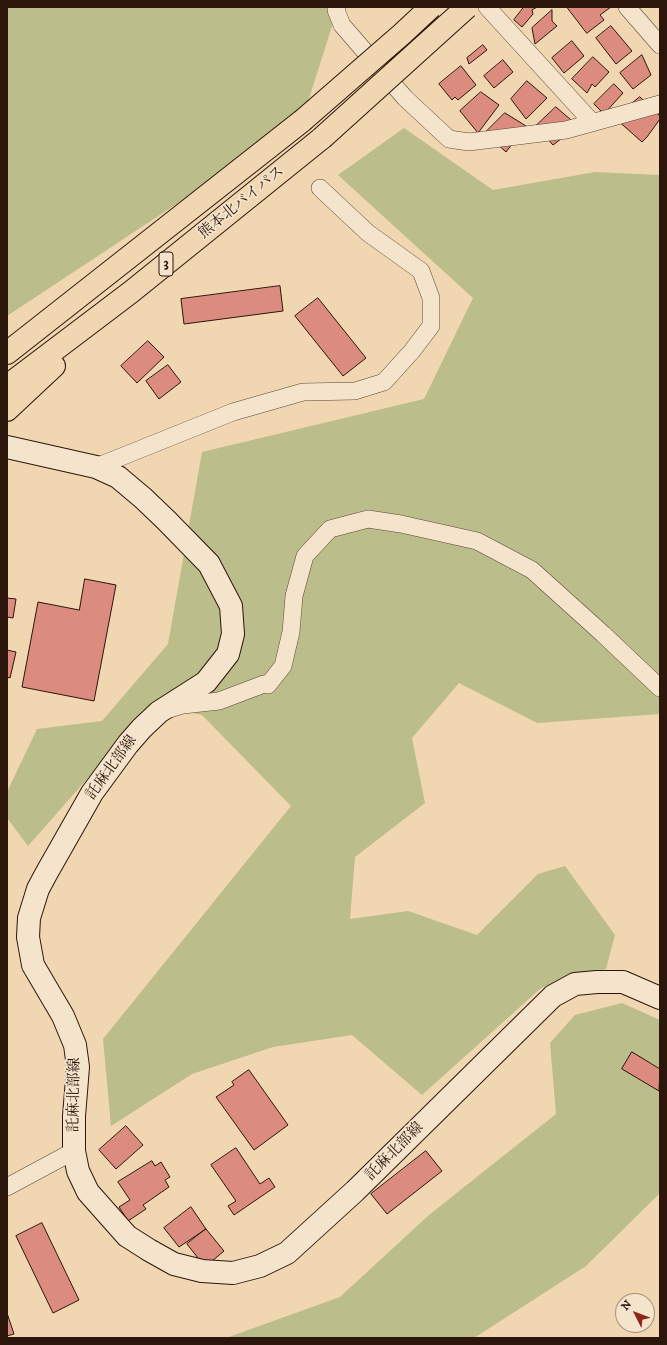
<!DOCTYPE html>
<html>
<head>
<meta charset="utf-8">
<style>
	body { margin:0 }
	#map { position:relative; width:667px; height:1345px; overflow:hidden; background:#f0d6b1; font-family:"IM FELL DW Pica",serif }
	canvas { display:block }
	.frame { position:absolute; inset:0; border:8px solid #2c150b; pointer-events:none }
	.north { position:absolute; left:615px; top:1293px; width:40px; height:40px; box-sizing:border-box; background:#f5e4cc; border:1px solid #a5917f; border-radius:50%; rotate:312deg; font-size:11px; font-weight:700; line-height:16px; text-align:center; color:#2c150b }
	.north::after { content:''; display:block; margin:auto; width:14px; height:18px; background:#8f2418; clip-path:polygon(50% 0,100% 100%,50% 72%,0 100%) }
</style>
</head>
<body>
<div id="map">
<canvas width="667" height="1345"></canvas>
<div class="frame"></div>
<div class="north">N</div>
</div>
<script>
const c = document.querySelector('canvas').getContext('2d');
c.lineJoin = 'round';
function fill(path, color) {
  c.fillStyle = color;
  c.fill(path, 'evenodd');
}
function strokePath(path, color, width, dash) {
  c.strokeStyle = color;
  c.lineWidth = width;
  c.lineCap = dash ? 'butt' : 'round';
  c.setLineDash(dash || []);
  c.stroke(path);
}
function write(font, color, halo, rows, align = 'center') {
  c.font = font + ' "IM FELL DW Pica","Noto Serif JP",serif';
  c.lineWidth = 3.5;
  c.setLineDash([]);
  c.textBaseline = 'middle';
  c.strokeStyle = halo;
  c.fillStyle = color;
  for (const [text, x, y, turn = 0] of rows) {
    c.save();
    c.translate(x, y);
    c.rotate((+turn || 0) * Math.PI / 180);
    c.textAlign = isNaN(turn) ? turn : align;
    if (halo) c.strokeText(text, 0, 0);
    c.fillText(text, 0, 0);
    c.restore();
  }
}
fill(new Path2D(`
	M7,7H338L302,121L7,316Z
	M404,128L493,190L595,172L660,175V714L537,723L459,683L412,738L425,803L355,857L350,919L408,911L477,935L538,874L565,866L615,935L606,969L541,988L422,1095L352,1035L273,1047L192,1074L111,1126L103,1039L291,806L202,715L153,704L28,846L7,818V792L37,729L102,721L168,644L202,452L424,399L473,298L338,175Z
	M622,1003L660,1020V1193L586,1266L474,1338H226L340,1297L429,1215L556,1114L550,1043L575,1015Z`), '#bbbd8a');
const building = new Path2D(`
	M524,7H537L532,10L533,14L522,27L514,20Z
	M567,7H611L600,15L604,20L587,33Z
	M552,10V21L557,26L535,44L532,28Z
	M611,26L632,51L616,64L596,38Z
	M572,41L584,56L564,73L552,58Z
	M483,45L487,50L469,64L467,58Z
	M642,55L651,75L633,89L620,73Z
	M593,57L609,72L595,87L592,84L587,93L572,79Z
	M503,60L513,72L494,88L484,76Z
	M461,66L476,85L458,100L455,97L452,100L439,84Z
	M527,81L547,98L526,119L511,99Z
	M614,84L623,93L604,114L594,104Z
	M481,92L499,105L478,133L460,111Z
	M640,97L660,116V119L647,137L642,142L616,119L626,108Z
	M556,107L578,126L553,145L536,126Z
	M505,113L526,126L506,152L485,133Z
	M280,286L283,311L184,324L181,299Z
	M318,298L366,358L343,376L295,316Z
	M148,341L164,357L137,383L121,366Z
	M168,365L181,382L159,399L146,381Z
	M85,579L116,585L94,701L22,687L38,602L79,610Z
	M7,598L16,599L13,618L7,617Z
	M7,650L16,652L10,678L7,677Z
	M632,1052L660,1069L659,1091L622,1069Z
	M249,1070L288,1125L254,1150L216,1097L234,1085L232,1082Z
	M126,1126L143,1145L116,1169L99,1150Z
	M236,1148L260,1184L269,1178L275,1187L234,1215L228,1206L236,1201L211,1165Z
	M426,1151L442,1171L387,1214L371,1194Z
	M152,1161L155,1166L161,1162L170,1177L165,1180L169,1187L143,1205L146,1209L128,1221L119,1207L130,1200L118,1182Z
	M191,1207L206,1229L179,1247L164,1228Z
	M42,1223L79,1300L53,1313L16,1236Z
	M206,1229L224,1251L205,1267L187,1244Z
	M7,1313L14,1334L7,1336Z`);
fill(building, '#db8c7e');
strokePath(building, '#2c150b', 1);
const street = new Path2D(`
	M337,7L336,10L342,25L405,98L449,139L469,142L566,130L660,104
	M487,7L592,122
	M627,7L660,45
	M96,467L233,412L303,392L355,391L384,382L412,351L431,326V298L421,271L368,233L320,188
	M170,709L183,705L219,701L264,684L268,685L283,666L291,632L294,596L305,556L330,529L368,519L401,524L477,541L532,570L603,634L660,688
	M7,1187L74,1151`);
const secondary = new Path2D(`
	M7,447L96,467L118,477L143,498L166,520L209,564L231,606L233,634L228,654L206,682L159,712L142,728L128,744L92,793L46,874L38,889L29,918L28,937L33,965L63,1016L75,1045L78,1067L74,1116V1151L78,1171L88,1192L127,1236L149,1250L174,1264L202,1271L233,1273L260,1266L287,1253L355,1191L553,996L575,984L597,982H623L660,998`);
const highway = new Path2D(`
	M7,353L302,121
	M7,386L131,292L322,138
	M7,410L54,366`);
strokePath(street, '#5d4534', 18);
strokePath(secondary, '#2c150b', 24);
strokePath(highway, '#2c150b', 24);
strokePath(street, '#f5e4cc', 17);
strokePath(secondary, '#f5e4cc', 22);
strokePath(highway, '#f0d6b1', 22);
const highwayBridge = new Path2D(`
	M302,121L402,34L431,7
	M322,138L467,7`);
strokePath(highwayBridge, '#2c150b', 24, []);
strokePath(highwayBridge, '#f0d6b1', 22);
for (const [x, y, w] of [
	[166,264,14]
]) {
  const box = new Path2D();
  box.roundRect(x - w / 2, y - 12, w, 24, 3);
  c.fillStyle = '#f5e4cc';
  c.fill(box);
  strokePath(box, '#2c150b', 1);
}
write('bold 14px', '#2c150b', null, [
	["3",166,264]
]);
write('15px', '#2c150b', '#f5e4cc', [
	["熊本北バイパス",242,203,-39],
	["託麻北部線",112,768,-54],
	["託麻北部線",75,1095,-89],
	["託麻北部線",395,1152,-45]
]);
</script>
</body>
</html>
